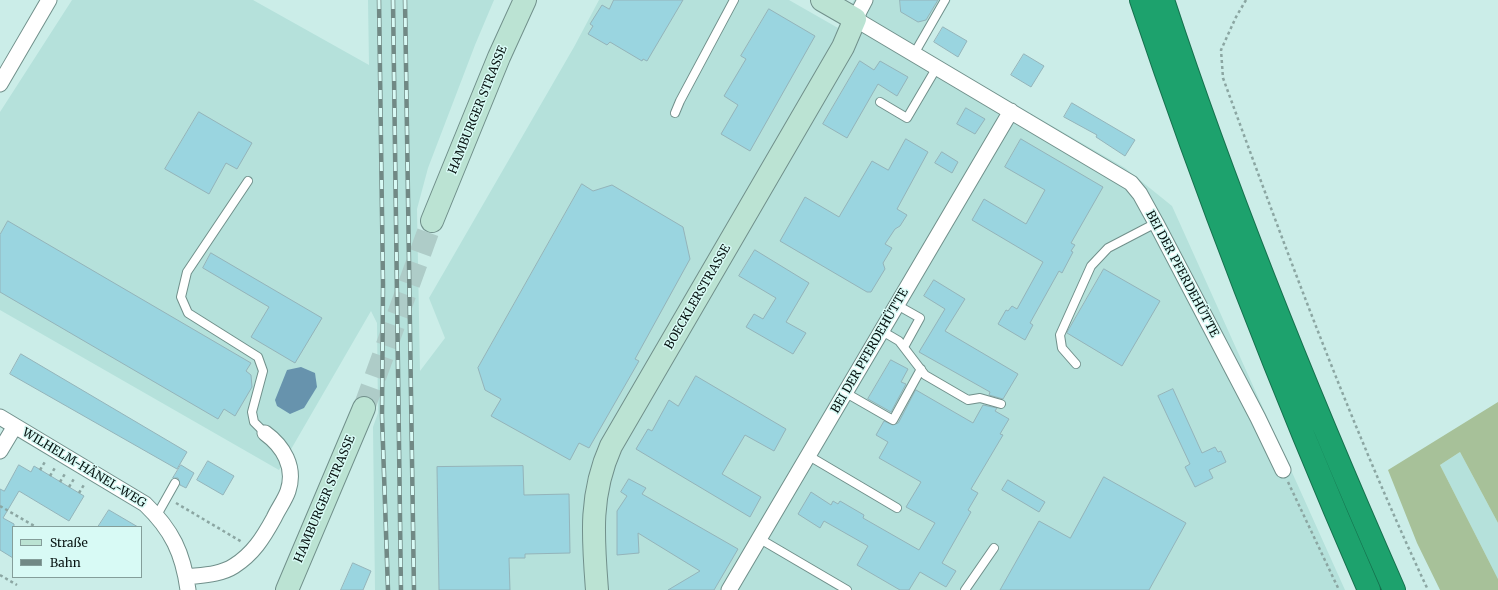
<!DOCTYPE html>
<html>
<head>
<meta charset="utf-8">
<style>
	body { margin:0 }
	#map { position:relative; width:1498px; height:590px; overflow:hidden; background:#cbede8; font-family:Merriweather,serif }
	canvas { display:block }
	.legend { position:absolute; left:12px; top:526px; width:130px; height:52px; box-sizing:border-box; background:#d8faf5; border:1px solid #849e9a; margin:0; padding:5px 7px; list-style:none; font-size:12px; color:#071311 }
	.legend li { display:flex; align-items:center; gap:8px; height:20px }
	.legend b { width:20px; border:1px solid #849e9a }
</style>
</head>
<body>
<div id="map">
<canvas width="1498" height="590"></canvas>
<ul class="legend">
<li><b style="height:5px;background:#bbe3d3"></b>Straße</li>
<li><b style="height:5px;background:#718985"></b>Bahn</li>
</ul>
</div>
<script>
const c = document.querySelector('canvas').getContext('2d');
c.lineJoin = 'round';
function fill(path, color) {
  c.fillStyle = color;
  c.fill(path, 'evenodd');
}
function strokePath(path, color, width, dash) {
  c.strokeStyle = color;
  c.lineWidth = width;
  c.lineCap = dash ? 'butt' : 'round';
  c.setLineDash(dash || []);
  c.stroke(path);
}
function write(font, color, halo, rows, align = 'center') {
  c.font = font + ' Merriweather,serif';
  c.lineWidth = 3;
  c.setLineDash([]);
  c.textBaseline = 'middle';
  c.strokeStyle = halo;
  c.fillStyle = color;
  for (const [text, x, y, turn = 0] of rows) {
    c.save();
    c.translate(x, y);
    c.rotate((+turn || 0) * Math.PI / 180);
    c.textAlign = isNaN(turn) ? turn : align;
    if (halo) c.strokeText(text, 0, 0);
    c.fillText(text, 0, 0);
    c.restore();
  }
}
fill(new Path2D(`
	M72,0H253L369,65L368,0H494L475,45L428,168L417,209L420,371L445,338L429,298L574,47L599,0H789L838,28L854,0H951L921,50L1125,168L1172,206L1345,590H375L373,427L378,413L377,323L371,311L279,470L0,310V112Z
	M1460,452L1498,523V579L1440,465Z`), '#b5e1db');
fill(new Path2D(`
	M1498,402V523L1460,452L1440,465L1498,579V590H1440L1417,543L1388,470Z`), '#a7c199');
fill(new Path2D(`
	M301,367L315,373L317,387L304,408L290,414L277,406L275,400L287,370Z`), '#6793ad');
const building = new Path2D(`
	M614,0H683L647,61L643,59L642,61L610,42L607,45L588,34L593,26L590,24L602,5L609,9Z
	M900,0H938L926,20L918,22L901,12Z
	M769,9L815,36L750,151L721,134L738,105L724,96L746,59L741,56Z
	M943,27L967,41L958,57L934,42Z
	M1024,54L1044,66L1031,87L1011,75Z
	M860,61L874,70L880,61L908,77L897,96L878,84L847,138L823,124Z
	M1072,103L1135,140L1125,156L1096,137L1097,135L1064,117Z
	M966,108L985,119L975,134L957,124Z
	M199,112L252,143L237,169L226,163L209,194L165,169Z
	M906,139L928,152L897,209L907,215L900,226L895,229L885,244L892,248L883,263L885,269L871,292H867L780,241L805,197L839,217L872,161L888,170Z
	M1021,139L1103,187L1071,243L1075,245L1071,251L1073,252L1062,273L1059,271L1030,323L1033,325L1025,340L998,324L1006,310L1008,311L1012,306L1017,309L1043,262L972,220L984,199L1026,224L1045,190L1005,167Z
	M942,152L958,162L952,173L935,163Z
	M582,184L593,191L612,185L683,227L690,259L635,359L639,361L589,448L579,443L570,460L491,416L501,399L485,390L478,368Z
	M8,221L251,363L246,371L251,375L252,387L235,416L224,409L218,419L0,292V235Z
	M755,250L809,283L786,322L806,333L793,354L746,327L754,314L763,319L776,298L739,276Z
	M211,253L322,318L295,363L251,337L269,307L203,268Z
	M1104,269L1160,301L1122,366L1067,333Z
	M934,280L965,299L945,331L1018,374L1003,399L989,395L990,392L919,352L945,309L924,296Z
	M21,354L187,452L177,469L10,374Z
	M891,360L908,369L901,382L906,384L891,412L868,399Z
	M696,376L786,429L774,451L745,435L722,474L761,497L750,517L636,449L648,429L652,431L669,400L678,406Z
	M1173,389L1202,453L1215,447L1218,452L1221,451L1226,462L1209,470L1213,478L1195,487L1185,467L1190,464L1158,396Z
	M916,390L973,423L983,405L997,408L995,411L1009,419L1000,434L1003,435L971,489L978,493L968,510L971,512L942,563L956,571L946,587L920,572L909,590H900L857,565L868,546L824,521L820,528L798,514L811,492L831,505L833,501L838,504L840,501L864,515L863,518L919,550L935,523L906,507L921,482L879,458L888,442L876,435L884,421L893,425L898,423Z
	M208,461L234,476L223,495L197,480Z
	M19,465L31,472L34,466L84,496L69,521L19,491L3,518L14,524L13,558L0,550V489L4,491Z
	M181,465L194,473L186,488L180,485L178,478H173Z
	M523,466L524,495L569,494L570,553L525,554V558H509L510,590H439L437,467Z
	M1104,477L1186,523L1149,590H1000L1039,521L1070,538Z
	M629,479L646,488L642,494L738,549L714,590H668L700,571L638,533L639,553L617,555V511L627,496L621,492Z
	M1008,480L1045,502L1039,512L1002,490Z
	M109,510L138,527H98Z
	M353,563L371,571L363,590H341Z`);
fill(building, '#9ad5e0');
strokePath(building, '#94b4ba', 1);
strokePath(new Path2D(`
	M364,408L432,221`), '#aeccc8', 22, [22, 11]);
const lane = new Path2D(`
	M914,54L945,0
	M880,102L907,118L937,67
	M675,113L680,101L734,0
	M248,181L187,272L181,297L188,313L258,357L263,371L252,412L254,422L265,433
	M897,305L920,318L904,347
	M882,331L899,341L925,375L968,400L980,398L1001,404
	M1076,364L1062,348L1060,335L1091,266L1108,248L1156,223
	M846,393L893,420L921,369
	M809,456L897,508
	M157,515L175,483
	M760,539L847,590
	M965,590L994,548`);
const street = new Path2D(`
	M865,0L855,19L1131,183L1140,194L1156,223L1258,418L1283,470
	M0,84L49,0
	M0,417L145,504C172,530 183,553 188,590
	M0,451L15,426
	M186,577C202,575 220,575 234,566C253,554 263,538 274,518C278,509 285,500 288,491C296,467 283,446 265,433
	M729,590L1011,111`);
const secondary = new Path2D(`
	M432,221L499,57L525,0
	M287,590L364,408
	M597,590C593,538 589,495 611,446L843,47L855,19L822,0`);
const highway = new Path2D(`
	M1141,0C1208,200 1285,397 1369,590
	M1163,0C1229,201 1309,397 1394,590`);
strokePath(lane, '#71908b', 10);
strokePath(street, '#71908b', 17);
strokePath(secondary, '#71908b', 24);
strokePath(highway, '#15704d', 24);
strokePath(new Path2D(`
	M1246,0L1236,17L1221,50L1223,78C1286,250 1350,424 1428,590
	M40,470L46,460
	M50,476L56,466
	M60,482L66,472
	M1288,482L1339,590
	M69,487L75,477
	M79,493L85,483
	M176,503L242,542
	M0,506L36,527
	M0,575L17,585`), '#8ba6a2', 2.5, [3, 3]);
strokePath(lane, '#fff', 8);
strokePath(street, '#fff', 15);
strokePath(secondary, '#bbe3d3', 22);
strokePath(highway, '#1da26d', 22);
const rail = new Path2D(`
	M379,0L383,284L382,416L388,590
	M393,0L401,590
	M405,0L414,590`);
strokePath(rail, '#718985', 4.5);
strokePath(rail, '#d8faf5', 3, [9]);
write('12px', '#071311', '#d8faf5', [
	["HAMBURGER STRASSE",478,110,-68],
	["BEI DER PFERDEHÜTTE",1182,274,62],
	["BOECKLERSTRASSE",698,297,-60],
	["BEI DER PFERDEHÜTTE",870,351,-60],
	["WILHELM-HÄNEL-WEG",84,468,31],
	["HAMBURGER STRASSE",325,499,-67]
]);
</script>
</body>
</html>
